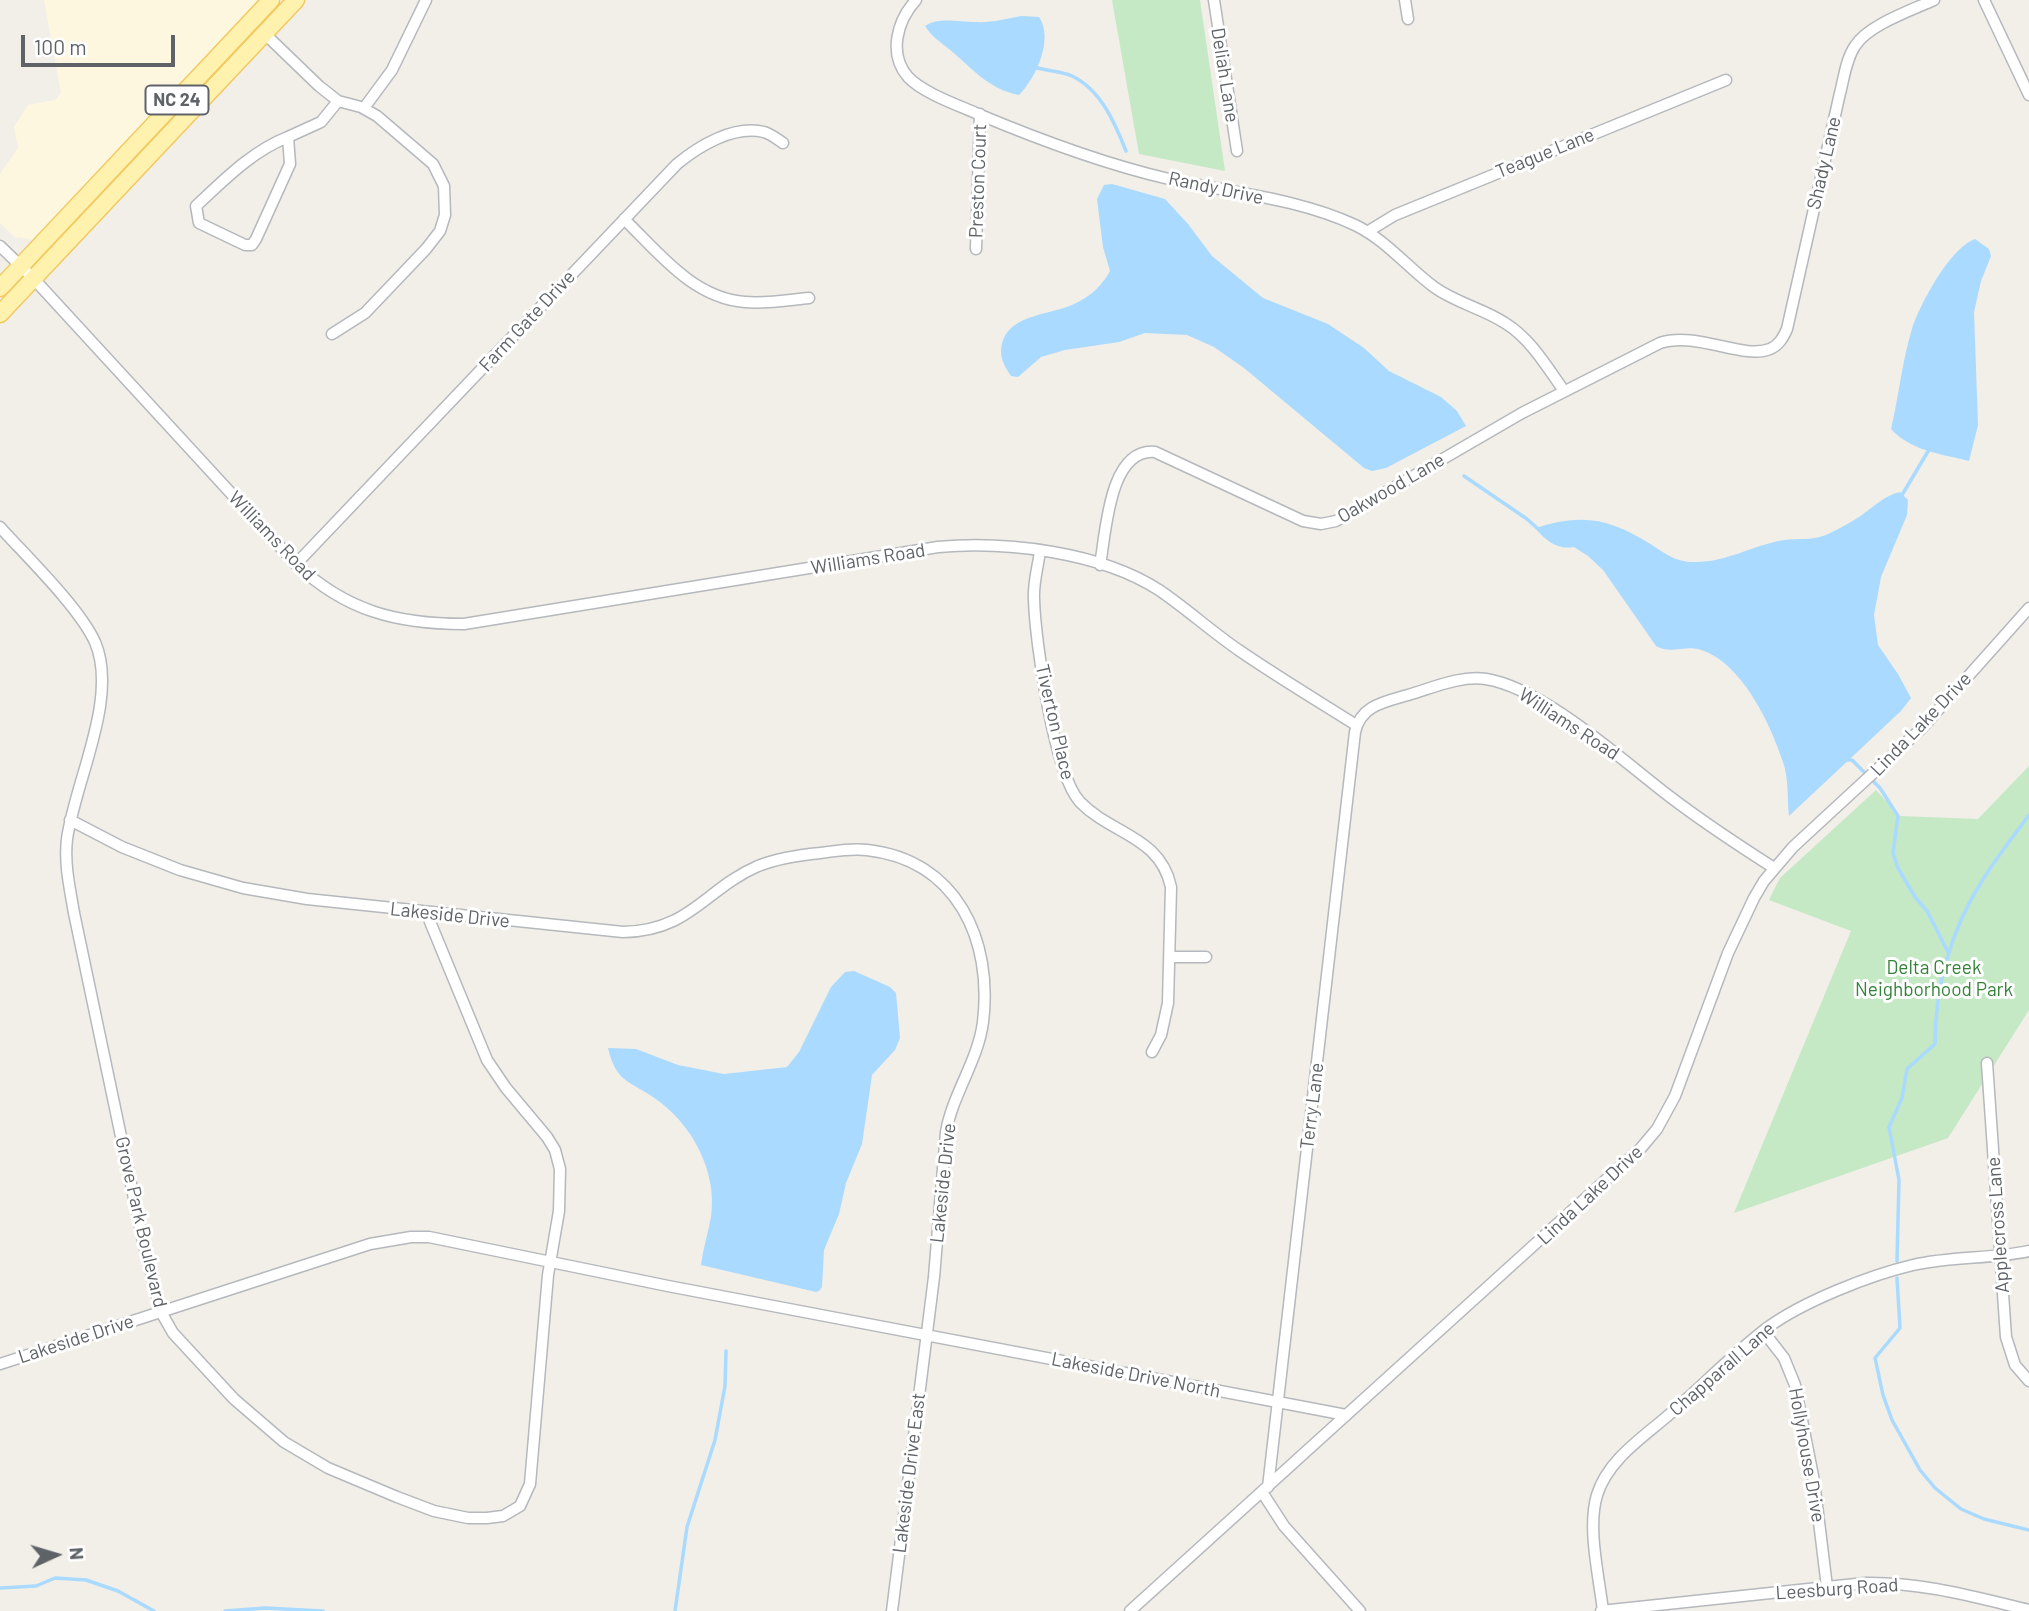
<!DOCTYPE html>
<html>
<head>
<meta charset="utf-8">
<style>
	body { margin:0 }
	#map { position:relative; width:2029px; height:1611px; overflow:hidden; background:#f1efe8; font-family:Barlow,sans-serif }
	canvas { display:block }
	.north { position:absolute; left:21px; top:1520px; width:70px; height:70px; -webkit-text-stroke:5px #fff; paint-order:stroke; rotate:86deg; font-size:19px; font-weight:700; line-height:28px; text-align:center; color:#5f6368 }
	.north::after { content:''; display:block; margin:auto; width:24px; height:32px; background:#5f6368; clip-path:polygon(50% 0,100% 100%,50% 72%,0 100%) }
	.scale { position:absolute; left:21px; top:35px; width:154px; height:32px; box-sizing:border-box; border:4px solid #5f6368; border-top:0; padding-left:9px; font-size:21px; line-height:24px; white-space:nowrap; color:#5f6368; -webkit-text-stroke:5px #fff; paint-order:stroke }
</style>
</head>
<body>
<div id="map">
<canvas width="2029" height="1611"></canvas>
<div class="north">N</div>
<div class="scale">100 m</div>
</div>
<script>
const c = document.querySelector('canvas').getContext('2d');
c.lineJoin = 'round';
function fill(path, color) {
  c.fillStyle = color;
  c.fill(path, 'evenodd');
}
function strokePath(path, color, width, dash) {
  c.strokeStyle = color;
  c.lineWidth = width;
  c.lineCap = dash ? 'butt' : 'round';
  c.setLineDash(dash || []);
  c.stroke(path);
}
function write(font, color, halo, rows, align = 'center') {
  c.font = font + ' Barlow,sans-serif';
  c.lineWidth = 6;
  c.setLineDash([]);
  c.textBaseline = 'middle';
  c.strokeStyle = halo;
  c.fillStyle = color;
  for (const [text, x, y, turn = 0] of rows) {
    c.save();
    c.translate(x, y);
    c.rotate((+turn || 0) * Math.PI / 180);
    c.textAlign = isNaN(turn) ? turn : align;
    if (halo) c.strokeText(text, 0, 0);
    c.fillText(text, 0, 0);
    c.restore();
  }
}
fill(new Path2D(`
	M44,0H259L121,153L38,241L18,237L16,238L0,223V174L18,148L14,127L28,105L55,100L61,93Z`), '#fef7e0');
fill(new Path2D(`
	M1112,0H1200L1225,171L1139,154Z
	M2029,766V1010L1948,1138L1734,1213L1851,931L1769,900L1780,878L1876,790L1900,816L1978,819Z`), '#c5e8c5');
fill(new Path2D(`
	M1021,16L1039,17C1054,39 1036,78 1019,95C988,89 972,68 949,49C939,41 932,37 925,26C939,17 959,22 975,22C991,23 1006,19 1021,16Z
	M1112,184L1165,199L1188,224L1212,256L1263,298L1328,324L1364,348L1389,371L1441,397L1457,411L1466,426L1386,468L1372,471L1364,468L1244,368L1214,347L1187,335L1145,333L1119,342L1065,350L1041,357L1018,377L1011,376C1003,364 998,355 1003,340C1013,314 1051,315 1074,304C1091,296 1101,287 1110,271L1103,247L1097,199L1104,185Z
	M1975,239L1989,249L1991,256L1981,281L1974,312L1978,425L1969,461C1942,454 1911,451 1891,429C1899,396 1902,361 1912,329C1920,304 1950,248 1975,239Z
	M1900,492L1908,500L1907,515L1881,577L1874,615L1878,645L1898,674L1911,698L1901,711L1789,816C1787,799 1789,779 1783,762C1771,725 1741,660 1698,649C1684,646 1670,654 1656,646L1603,570L1588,556L1574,547C1557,550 1545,540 1535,528C1583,513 1609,518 1652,545C1666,554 1677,563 1696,562C1727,562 1753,545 1784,540C1799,538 1810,541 1826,535C1837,530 1849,523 1859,517C1872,508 1885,495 1900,492Z
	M854,971L890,987L896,993L900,1038L895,1050L872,1075L862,1144L846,1183L839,1214L824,1250L822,1287L819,1291L816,1292L701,1265C703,1249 708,1233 711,1217C718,1171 691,1122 653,1097C627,1080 616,1081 608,1048L636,1049L678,1065L724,1074L787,1067L799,1052L831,987L845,972Z`), '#aadaff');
strokePath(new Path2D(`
	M1034,67C1046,71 1062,71 1072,76C1101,90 1115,123 1126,151
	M1464,476L1527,519L1537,528
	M1902,495L1930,448
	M1844,760H1852L1880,788L1898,816L1893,853L1898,868L1915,897L1927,911L1948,952
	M1897,1261L1899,1180L1889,1127L1902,1098L1907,1069L1935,1044C1935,987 1951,929 1982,881C1996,858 2013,837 2029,815
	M1897,1278L1900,1328L1875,1358L1883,1395L1892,1420L1920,1470L1935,1488L1961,1509L1984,1519L2029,1530
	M0,1588L36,1586L55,1578L86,1580L118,1591L154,1611
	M225,1611L265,1608L323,1611
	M675,1611L687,1527L715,1440L725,1386L726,1351`), '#aadaff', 3.5);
const minor = new Path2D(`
	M916,0C897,21 888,54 908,77C923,93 958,105 978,114C1040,140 1104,164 1169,179C1231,193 1297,198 1355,225C1386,240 1407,267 1434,287C1456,303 1482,308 1505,323C1530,338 1547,367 1564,391
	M1214,0L1237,151
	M1405,0L1408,19
	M1984,0L2029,95
	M264,33L319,86L338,101L361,107L377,116L433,164L444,186L445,215L440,231L426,249L365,313L332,334
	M364,108L392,70L426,0
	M288,137L290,164L256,239L252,245H245L199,223L196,206C224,180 252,151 288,137Z
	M288,137L321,122L338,101
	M624,219C659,253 693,298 745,302C766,304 789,300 809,298
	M1367,232L1395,215L1726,80
	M0,246L33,278L296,564C346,611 397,624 464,624L938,547C1007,541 1100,552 1159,590C1187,609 1212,632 1240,651C1278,677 1318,701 1356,725
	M976,249L980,114
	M0,527C27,557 79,607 95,642C119,698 75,781 67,839C64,864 70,889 74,913L143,1241L161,1312L173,1333L234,1399L284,1442L328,1468L397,1497L434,1511L468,1518H487L503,1516L520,1506L530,1484L548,1275L559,1211L560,1169L555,1150L547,1137L506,1088L487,1060L426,912
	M1040,551C1038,567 1033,583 1034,599C1035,640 1054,774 1080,802C1112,835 1160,836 1171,887L1168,1003L1161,1035L1152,1052
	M296,564L677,164C699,146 733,125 764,132C771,134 777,139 783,143
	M1100,565C1106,532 1109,448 1155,452L1303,521L1321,524L1336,521L1522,413L1660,343C1697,331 1743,360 1770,349C1779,345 1783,338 1787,329L1840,93C1844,78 1846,59 1855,46C1868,25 1912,10 1934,0
	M70,820L122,847L180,870L243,888L307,899L623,932C690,931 705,889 758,866C778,858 799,855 820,853C836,851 852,848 867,850C957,860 993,940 983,1022C978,1061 953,1093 946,1132L934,1277L892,1611
	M1170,957H1206
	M1987,1063L2006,1337L2015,1365L2029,1381
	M1763,1331L1784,1358L1795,1385L1814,1481L1827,1587
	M0,1364L370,1244L411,1237H429L668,1286L1346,1415
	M1268,1487L1355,732C1361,705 1385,702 1408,695C1432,688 1461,675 1486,679C1543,688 1622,760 1669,796C1703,822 1738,845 1774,868
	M1262,1492L1284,1526L1360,1611
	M1130,1611L1641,1148L1657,1129L1675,1096L1728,953L1754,898L1764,881L1793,847L1922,728L2029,608
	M1601,1611L1865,1583C1922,1582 1974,1597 2029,1610
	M1603,1611C1599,1576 1587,1528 1597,1495C1608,1459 1645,1436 1671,1413C1703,1385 1733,1354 1767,1328C1802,1302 1870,1275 1913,1265C1951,1256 1991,1259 2029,1251`);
const primary = new Path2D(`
	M0,288L271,0
	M0,314L296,0`);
strokePath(minor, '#b5b8bc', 13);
strokePath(primary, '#f2c960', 19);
strokePath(minor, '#fff', 10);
strokePath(primary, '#fff2af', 16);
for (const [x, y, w] of [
	[177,100,63]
]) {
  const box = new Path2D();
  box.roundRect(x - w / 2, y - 14.5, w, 29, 5);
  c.fillStyle = '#fff';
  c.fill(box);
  strokePath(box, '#5f6368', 2);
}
write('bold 18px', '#5f6368', null, [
	["NC 24",177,100]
]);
write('19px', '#5f6368', '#fff', [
	["Deliah Lane",1225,75,81],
	["Teague Lane",1545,153,-22],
	["Shady Lane",1824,163,-77],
	["Preston Court",978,181,-88],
	["Randy Drive",1216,188,12],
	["Farm Gate Drive",527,321,-47],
	["Oakwood Lane",1391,488,-30],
	["Williams Road",272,536,46],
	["Williams Road",868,559,-9],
	["Tiverton Place",1055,722,77],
	["Williams Road",1569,724,33],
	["Linda Lake Drive",1921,724,-46],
	["Lakeside Drive",450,915,6],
	["Terry Lane",1312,1106,-83],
	["Lakeside Drive",943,1183,-84],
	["Linda Lake Drive",1590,1195,-43],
	["Grove Park Boulevard",141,1222,77],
	["Applecross Lane",1998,1225,-94],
	["Lakeside Drive",76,1339,-18],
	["Chapparall Lane",1722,1369,-41],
	["Lakeside Drive North",1136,1375,11],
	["Hollyhouse Drive",1807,1455,80],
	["Lakeside Drive East",909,1473,-83],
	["Leesburg Road",1837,1589,-4]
]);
write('19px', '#348238', '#fff', [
	["Delta Creek",1934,968],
	["Neighborhood Park",1934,990]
]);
</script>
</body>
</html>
